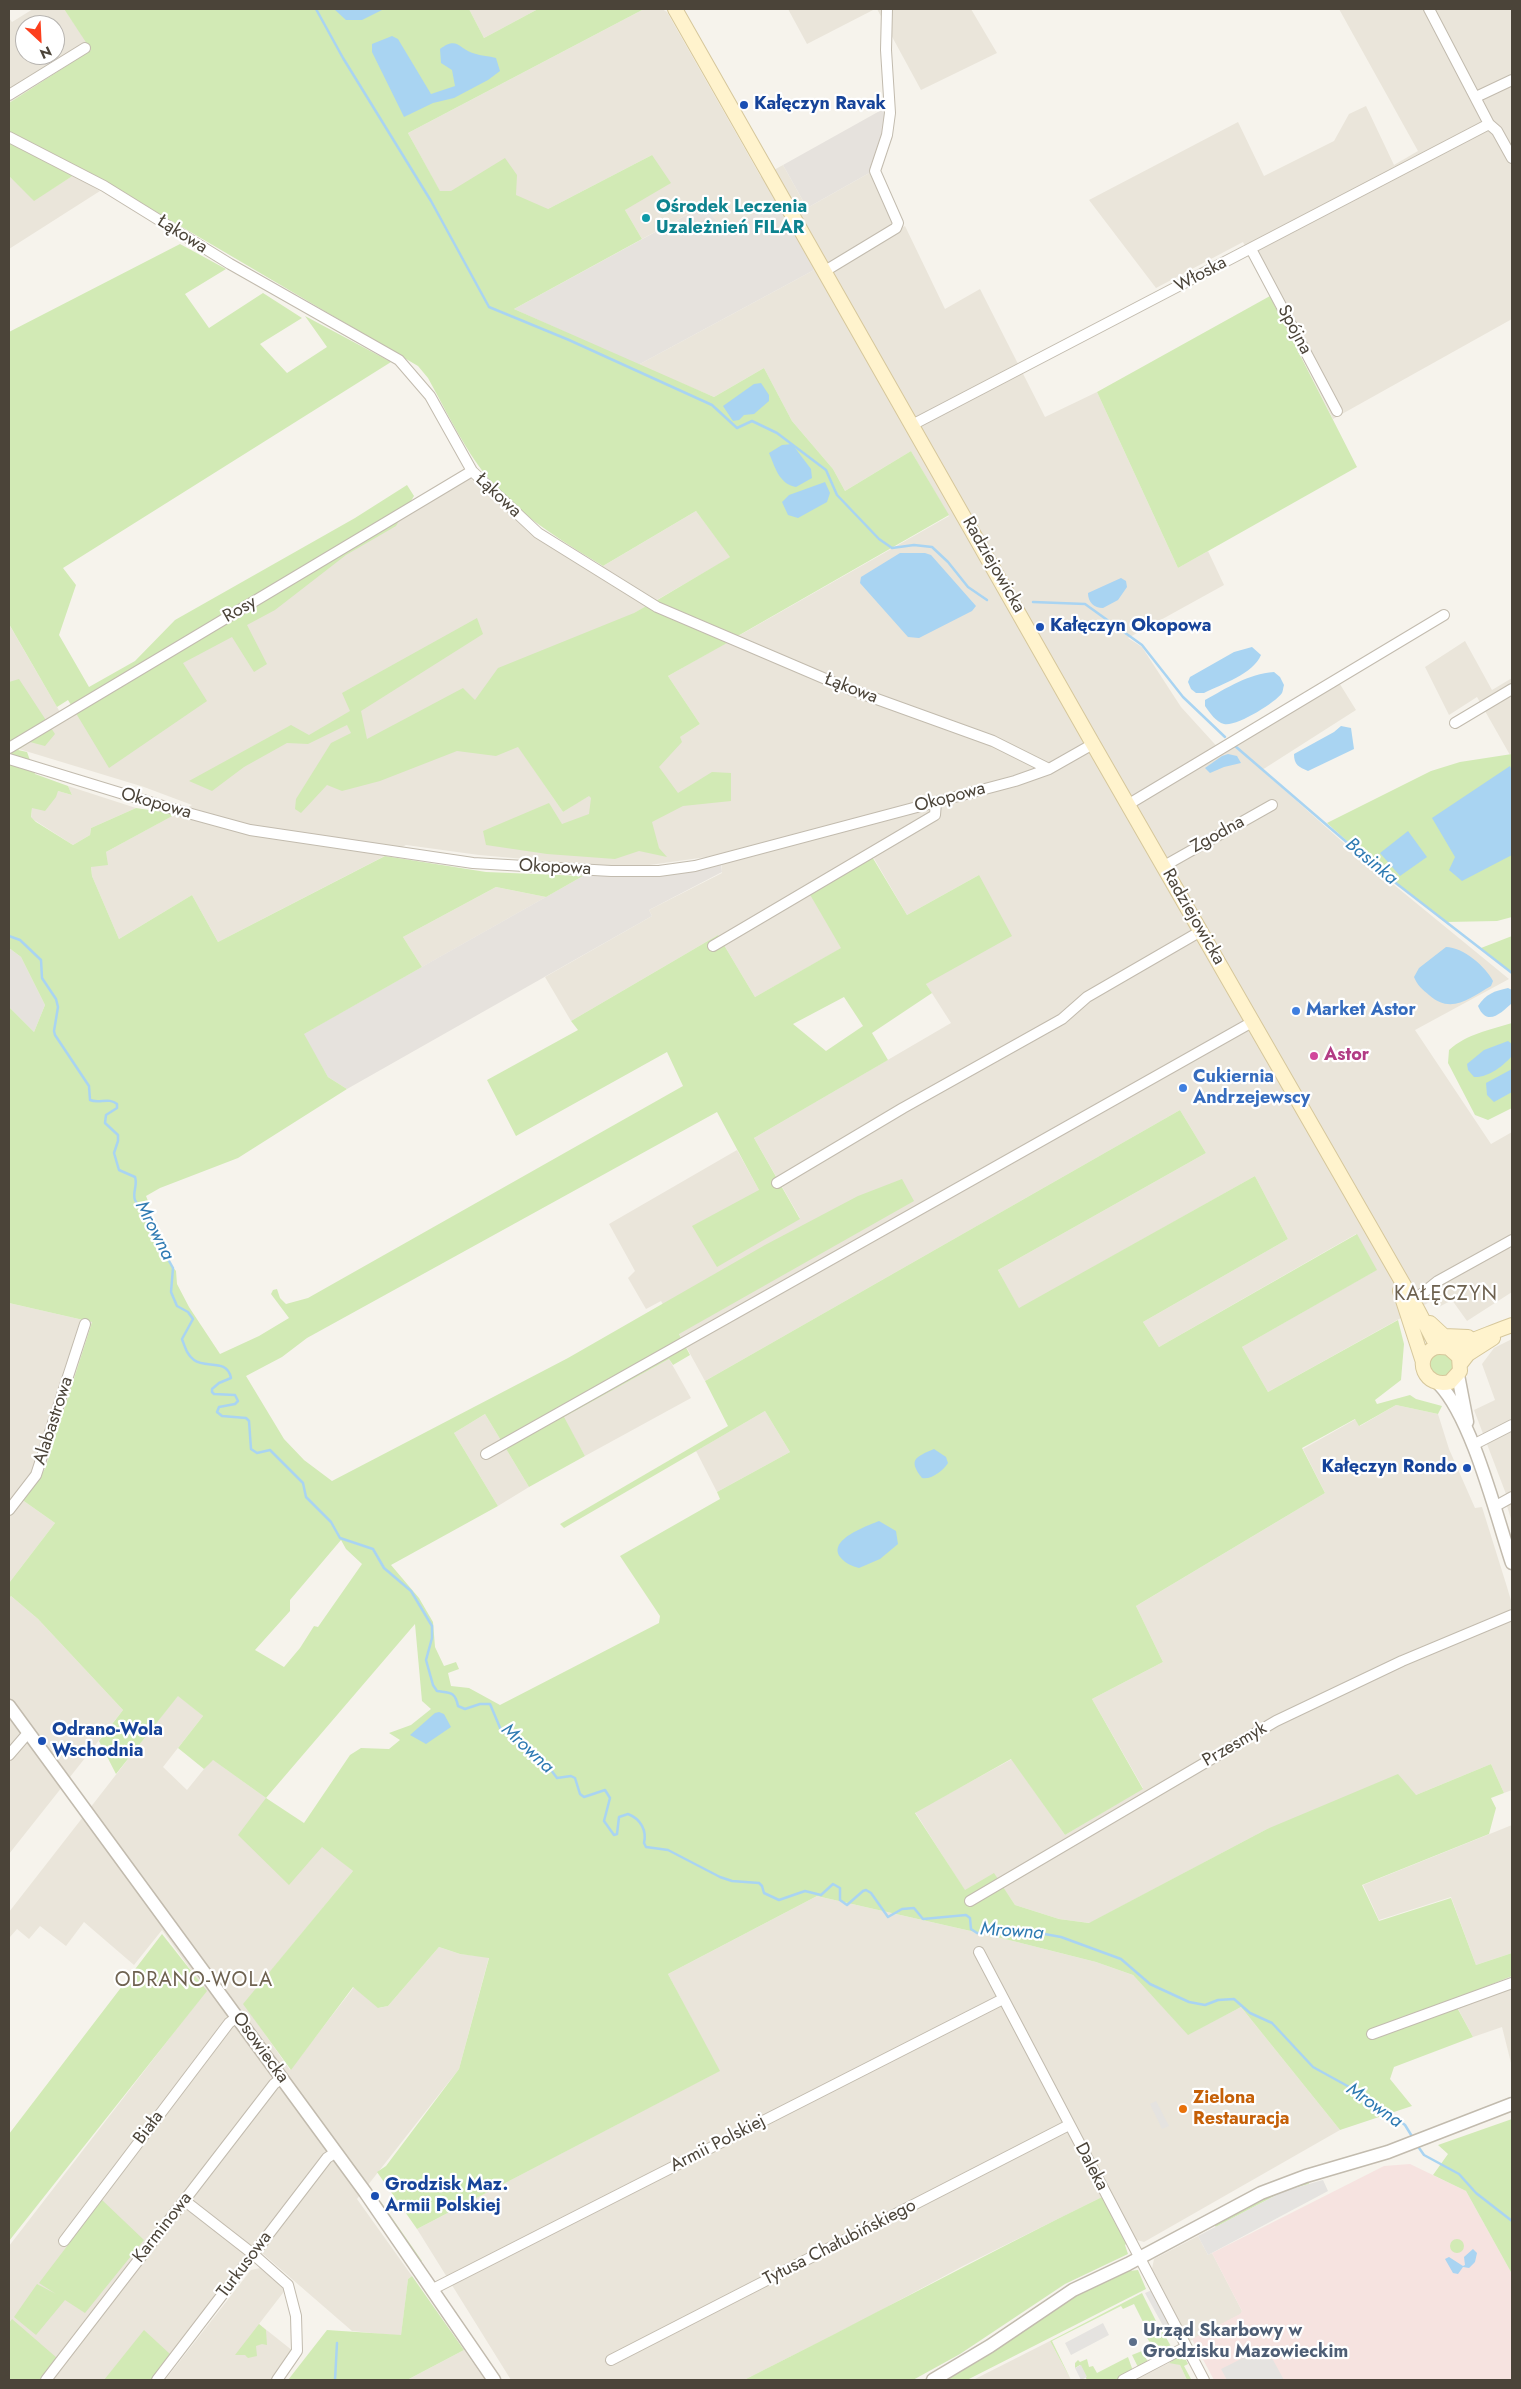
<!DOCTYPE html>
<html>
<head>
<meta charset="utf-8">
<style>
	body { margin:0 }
	#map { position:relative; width:1521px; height:2389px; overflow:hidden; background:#f6f3ec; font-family:Jost,sans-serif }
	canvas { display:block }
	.frame { position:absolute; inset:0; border:10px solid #4b4439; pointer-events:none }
	.north { position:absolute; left:15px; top:15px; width:50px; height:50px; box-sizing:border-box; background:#fff; border:1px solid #b7b4b0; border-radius:50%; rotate:155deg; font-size:14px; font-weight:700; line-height:20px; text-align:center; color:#4b4439 }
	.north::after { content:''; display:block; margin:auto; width:18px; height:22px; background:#fc3f1d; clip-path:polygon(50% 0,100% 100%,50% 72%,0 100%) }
</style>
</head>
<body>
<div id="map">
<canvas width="1521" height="2389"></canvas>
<div class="frame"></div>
<div class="north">N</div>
</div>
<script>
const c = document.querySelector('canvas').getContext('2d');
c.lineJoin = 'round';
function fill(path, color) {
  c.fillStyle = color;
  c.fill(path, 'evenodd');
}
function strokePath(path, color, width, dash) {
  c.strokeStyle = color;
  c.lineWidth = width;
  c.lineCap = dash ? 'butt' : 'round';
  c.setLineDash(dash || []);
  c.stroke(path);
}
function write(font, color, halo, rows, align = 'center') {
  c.font = font + ' Jost,sans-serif';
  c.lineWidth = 4.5;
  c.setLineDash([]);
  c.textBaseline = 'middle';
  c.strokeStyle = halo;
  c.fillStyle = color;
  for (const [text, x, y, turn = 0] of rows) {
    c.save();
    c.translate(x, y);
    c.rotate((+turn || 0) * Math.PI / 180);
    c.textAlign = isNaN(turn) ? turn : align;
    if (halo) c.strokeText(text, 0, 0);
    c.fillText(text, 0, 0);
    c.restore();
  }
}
fill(new Path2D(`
	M33,9H64L92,50L9,103V18L12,22ZM25,25H55V55H25Z
	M469,9H538L484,38Z
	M644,9H662L667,12L761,177L783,165L807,208L871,172L897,230L905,226L945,309L980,289L1045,417L1097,392L1178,568L1208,551L1224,585L1128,638L1142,647L1181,707L1222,752L1338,681L1356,710L1262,770L1355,853L1509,979L1415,1030L1491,1144L1512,1132V1237L1506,1240L1512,1251V1292L1467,1321L1452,1300L1439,1307L1435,1299L1268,1392L1242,1347L1376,1270L1356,1234L1159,1347L1143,1322L1288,1239L1255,1176L1019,1309L998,1270L1206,1153L1180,1110L705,1381L661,1301L646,1309L628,1278L635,1271L609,1224L737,1150L759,1190L800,1218L754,1138L951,1023L926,984L979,875L907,915L869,850L806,886L842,948L755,997L718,935L571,1021L545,977L652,916L649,910L722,873L721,855L628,868L479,855L406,845L218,942L192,895L119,939L92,876L91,867L106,852L192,805L144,787L9,746L10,626L64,719L470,478L513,515L593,572L696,511L731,557L486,699L563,812L700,724L668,676L949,516L911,451L845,491L833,469L792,421L764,368L714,397L638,365L814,270L726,230L703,206L642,239L625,210L652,155L471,249L408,133Z
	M788,9H875L807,44Z
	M877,9H971L997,53L921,90Z
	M1339,9H1512V319L1333,419L1243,242L1156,288L1089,200L1238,122L1264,176L1334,141L1349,114L1366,106L1394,165L1418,151Z
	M74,175L100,191L9,249V176L34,200Z
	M1465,641L1492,690L1512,678V754L1510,755L1477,697L1449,715L1425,667Z
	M68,786L136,808L91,828L90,835L73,845L31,818L32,808L58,791L72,795Z
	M496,887L546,897L422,967L403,937Z
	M9,1303L92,1322L45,1469L21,1499L55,1523L9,1583Z
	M1512,1339V1522L1507,1506L1506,1494L1474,1410L1495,1400L1482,1364L1494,1348Z
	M669,1359L691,1398L585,1456L563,1417Z
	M1396,1405L1438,1414L1449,1449L1475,1508L1482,1507L1507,1587L1512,1604V1790L1504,1793L1491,1764L1416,1795L1267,1829L1090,1923L1059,1919L1015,1905L1001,1884L965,1891L915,1812L1012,1759L1065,1835L1143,1788L1092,1699L1163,1662L1136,1606L1325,1493L1303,1449L1356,1419L1360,1426Z
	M765,1411L790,1452L717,1492L696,1451Z
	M485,1414L529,1487L498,1506L454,1433Z
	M11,1596L38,1619L123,1710L9,1854V1599Z
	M178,1695L203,1716L163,1767L187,1790L212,1759L266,1798L353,1871L244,2004L290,2070L354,1987L379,2008L388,2006L439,1947L460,1954L489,1957L459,2069L357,2199L412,2276L408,2279L401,2336L352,2331L255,2247L152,2380H9V2246L206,1991L162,1930L134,1965L84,1922L66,1946L40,1926L29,1939L17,1929L10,1937L9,1912Z
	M1512,1825V1953L1476,1965L1451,1897L1379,1920L1363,1885Z
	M817,1896L997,1937L1096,1962L1133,1975L1188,2034L1241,2007L1340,2130L1144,2242L1137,2240L1102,2197L963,2266L861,2321L744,2380H511L417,2229L719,2071L668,1974Z
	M1512,1983V2067L1502,2027L1473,2037L1456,2005Z
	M1198,2236L1208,2255L1212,2253L1242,2311L1241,2314L1190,2341L1152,2269L1154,2259Z
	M260,2268L286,2289L259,2324L293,2351L270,2380H165L251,2270Z
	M1050,2341L1071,2380H973Z
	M464,2350L485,2380H407Z
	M1171,2362L1180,2365L1187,2380H1135Z`), '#eae5da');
fill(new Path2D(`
	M885,108L884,134L871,172L807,208L783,165Z
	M776,201L814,270L638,365L514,309L703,206L726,230Z
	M721,864L722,872L649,910L652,916L347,1089L328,1077L303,1034L583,876Z
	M9,948L21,957L45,1005L34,1032L9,1007Z`), '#e6e2dd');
fill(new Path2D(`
	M1410,2164L1466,2191L1512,2274V2380H1214L1192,2339L1240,2314L1242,2311L1212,2253L1384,2166Z`), '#f6e3e0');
fill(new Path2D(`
	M64,9H469L484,38L538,9H644L408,133L440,191H451L505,158L517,175L516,195L548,209L652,155L671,183L625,210L642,239L514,309L714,397L764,368L792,421L833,469L845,491L911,451L949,515L736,637L654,602L730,557L696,511L603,566C557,538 510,510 478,465C459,438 444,407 428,378L418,366L109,184L9,132V103L91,50Z
	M9,143L74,175L34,201L9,176Z
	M180,244L226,269L185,294L209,328L263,293L302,318L260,344L287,373L327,347L305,316L391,362L63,568L76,585L59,635L89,687L135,661L175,620L355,518L407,485L414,496L396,526L346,555L275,610L247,625L267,664L254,672L232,637L183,663L207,701L109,768L68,700L57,707L9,624V332Z
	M1270,296L1357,467L1178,568L1097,392Z
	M648,605L727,643L668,676L700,724L680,737L682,742L659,767L678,793L712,772L731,773V801L683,806L652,822L659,848L667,857L639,851L615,859L547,854L486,845L483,831L549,803L562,824L589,814L591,798L589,796L563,812L518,747L496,756L457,751L380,781L342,791L327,785L301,813L295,809L296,799L331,743L351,733L347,725L308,744L287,743L244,767L212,791L189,781L291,725L309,735L350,711L342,693L477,618L483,634L361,711L367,739L463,688L475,700L498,668L634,613Z
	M19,679L55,734L45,746L30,742L18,750L27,752L35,774L68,786L72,795L58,791L56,797L45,811L32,808L31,817L36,822L73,845L90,835L91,828L136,808L176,814L106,852L108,865L91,867L92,876L119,939L192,895L218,942L385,856L486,872L583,876L546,897L496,887L403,937L422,967L304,1034L328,1077L347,1089L238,1158L160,1188L146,1196L148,1201L144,1204L165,1257L176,1271L177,1284L189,1307L220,1354L259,1336L289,1318L271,1294L273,1290L277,1289L280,1298L286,1304L308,1298L683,1086L667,1052L516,1136L487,1080L578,1030L571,1021L718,935L755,997L841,948L805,886L868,850L907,915L979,875L1012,936L926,984L932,993L872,1033L888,1060L754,1138L800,1219L717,1267L692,1226L759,1190L717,1112L307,1338L282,1357L246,1376L284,1439L304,1460L332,1481L568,1358L765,1245L858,1196L902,1179L914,1201L679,1334L690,1355L673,1365L669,1359L564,1417L585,1456L529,1487L485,1414L454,1433L498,1506L391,1565L419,1598L433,1622L435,1647L444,1666L456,1662L459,1669L448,1673L451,1686L469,1688L500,1705L659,1623L660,1616L620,1556L720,1499L717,1492L790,1452L765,1411L564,1528L560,1524L728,1426L705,1381L1180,1110L1206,1153L998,1270L1019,1308L1255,1176L1288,1239L1143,1322L1159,1347L1357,1234L1377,1270L1242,1347L1268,1392L1398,1320L1404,1344L1401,1380L1375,1400L1377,1404L1410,1395L1416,1399L1442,1406L1438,1414L1396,1405L1359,1426L1355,1419L1302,1448L1325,1493L1136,1606L1163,1662L1092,1699L1143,1789L1065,1835L1011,1759L915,1813L965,1890L994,1873L1015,1905L1059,1919L1089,1923L1267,1829L1398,1774L1416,1795L1491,1764L1504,1793L1491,1798L1496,1808L1489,1834L1362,1885L1379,1921L1451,1898L1476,1965L1512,1953V1976L1453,2000L1473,2037L1394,2067L1390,2079L1412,2106L1340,2130L1241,2007L1188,2035L1133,1975L1096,1962L997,1937L817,1896L668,1974L720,2071L417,2229L377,2172L386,2166L459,2069L489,1958L460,1954L439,1947L388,2006L378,2008L353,1987L291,2070L243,2004L353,1871L322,1847L289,1885L238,1835L266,1798L213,1760L204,1769L178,1748L203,1716L178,1696L116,1774L99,1741L123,1710L38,1619L11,1596L9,1599V1583L55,1523L21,1499L45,1469L92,1322L9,1303V1007L34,1032L45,1005L21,957L9,948V682ZM844,997L863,1026L826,1051L793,1024ZM341,1540L346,1549L362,1564L318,1627L314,1626L300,1648L284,1667L255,1650L290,1611V1600ZM415,1624L422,1701L431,1709L411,1725L389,1733L400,1740L389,1749L361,1748L350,1755L304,1823L266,1798Z
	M1512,754V917L1497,921L1446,922L1379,870L1327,823L1431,771L1460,762Z
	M1512,936V973L1481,948Z
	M1512,1023V1108L1488,1120L1475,1115L1448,1063L1449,1050C1467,1034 1489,1030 1512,1023Z
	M1430 1365a12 12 0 1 1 24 0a12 12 0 1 1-24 0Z
	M162,1934L207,1991L9,2241V2134Z
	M1512,2119V2274L1466,2191L1433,2175L1448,2154L1438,2145Z
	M1308,2181L1309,2184L1284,2191L1216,2227L1214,2225L1266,2196Z
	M1102,2197L1127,2243L1125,2245L1128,2254L1065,2284L960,2354L913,2380H744C864,2320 982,2256 1102,2197Z
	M102,2200L144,2240L85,2313L65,2300L36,2335L14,2317L37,2284L56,2294L39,2283Z
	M381,2202L422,2261H421L379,2203Z
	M1450 2246a7 7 0 1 1 14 0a7 7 0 1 1-14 0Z
	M1127,2269L1129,2271L1138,2270L1146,2289L967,2380H942L1056,2306Z
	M412,2276L464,2350L407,2380H288L327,2330L401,2335L408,2279Z
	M1142,2293L1156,2321L1144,2324L1134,2304L1123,2309L1121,2306L1052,2341L1071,2380L1050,2341Z
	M12,2319L57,2358L40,2380H9V2323Z
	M259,2324L266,2330L267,2345L262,2344L256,2346L257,2356L248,2358L245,2355H235Z
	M1159,2325L1173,2350L1150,2361L1145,2350L1152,2346L1146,2336Z
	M144,2330L170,2354L151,2380H104Z
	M1142,2351L1148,2362L1138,2367L1132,2355Z
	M1128,2357L1133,2371L1115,2380H1087L1080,2365L1075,2368V2363L1078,2360L1080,2362L1087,2359L1089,2367L1093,2366L1097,2373Z
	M1176,2358L1186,2360L1188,2364L1184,2366L1191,2379H1196L1187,2380L1180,2365L1169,2363Z`), '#d2eab5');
fill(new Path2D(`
	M1156,2101L1169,2126L1162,2129L1150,2104Z
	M1323,2180L1328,2191L1208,2255L1198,2236L1284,2191Z
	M1152,2290L1173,2330L1167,2333L1145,2293Z
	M1103,2323L1109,2335L1071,2355L1065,2343Z
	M1267,2349L1284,2380H1227L1221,2369L1251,2354L1253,2357Z
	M1081,2365L1087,2377L1081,2380L1075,2368Z`), '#e5e3e0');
fill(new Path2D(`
	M334,9H384L362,20H346Z
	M392,36L398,39L431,94L455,86L452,70L441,63L440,49C458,35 459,50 476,54C482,56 489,56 496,58L500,71L488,80L454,98L433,103L404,117L372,52V44Z
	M761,383L769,395V401L754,414L744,415L739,420L733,421L723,406L754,384Z
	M792,444L811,469L812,478L796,487C779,484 775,467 769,453L782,445Z
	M825,482L830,493L827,502L798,518L788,515L782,502L789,495Z
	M900,553H925L931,555L976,606L972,611L919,638L908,637L860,583L861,577Z
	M1121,578L1126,581L1127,587L1118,600L1103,608C1094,608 1088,602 1088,593Z
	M1252,647L1261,655C1253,674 1222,684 1204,693H1196L1191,689L1188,682L1190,677L1234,652Z
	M1274,672L1280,677L1284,685C1283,688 1283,691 1282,693C1275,703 1236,727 1224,724C1216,722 1210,713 1205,706V700C1227,688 1248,674 1274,672Z
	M1341,726L1351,728L1354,749L1308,771C1299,767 1294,765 1294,754L1334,732Z
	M1228,754L1237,756L1241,763L1224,767L1210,773L1205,768L1222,756Z
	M1510,766L1512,771V855L1462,881L1449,870L1455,857L1432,818Z
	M1408,831L1427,857L1400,876L1380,853Z
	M1446,947C1463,947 1486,967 1493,981L1491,986C1470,998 1451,1015 1429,995C1423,990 1417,985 1414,977L1419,968Z
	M1508,988L1512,990V1003C1502,1012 1487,1028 1478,1006C1486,994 1494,991 1508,988Z
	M1508,1041L1512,1044V1056C1503,1066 1488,1078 1474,1077L1468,1070L1467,1064L1484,1050Z
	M1512,1069V1092L1494,1102L1487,1095L1486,1083Z
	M934,1449L946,1457L948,1463C943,1471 931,1480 922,1478C908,1460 915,1457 934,1449Z
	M879,1521L896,1531L898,1544L880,1559L859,1568C852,1566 846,1564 841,1558C826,1540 867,1526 879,1521Z
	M439,1712L444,1714L451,1727L426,1744L410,1735L435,1713Z
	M1473,2249L1477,2253L1475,2262L1469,2268L1463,2267L1458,2274L1453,2273L1445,2259L1449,2257L1463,2266L1465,2265L1464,2257Z`), '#a9d4f2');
strokePath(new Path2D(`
	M316,9L343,58L431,201L489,307L569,340L712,405L737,428L752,421L777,433L826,470L837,495L879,539L892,548L914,545L932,547L948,562L968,587L987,600
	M1033,602L1085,604L1142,645L1183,697L1225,737
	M1235,746L1379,870L1512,973
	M9,936L20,940L41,960L42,978L56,999L58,1007L54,1031L55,1035L89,1086L90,1100C99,1104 109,1097 117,1104V1108L106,1115L105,1123L118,1135V1141L114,1153L119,1170L135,1177C138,1186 132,1192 135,1200L173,1268L171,1292L177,1306L188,1312L193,1319L182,1339C185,1347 187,1355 194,1360C206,1369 227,1358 231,1378L219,1383L212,1389V1392L214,1394L235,1395L238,1401L235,1404L219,1407L217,1412L222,1416L246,1418L249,1421L251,1449L257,1453L270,1450L303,1483L306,1497L331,1522L340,1538L373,1549L384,1568L411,1591L432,1626V1638L426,1660L433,1685L437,1691C450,1693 455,1691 458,1706L465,1709L480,1704H490L501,1730L542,1758L557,1778L571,1776L575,1778L580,1794L584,1797L605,1790L610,1798L604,1821L614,1835L617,1834L619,1817L628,1814C641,1819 647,1831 644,1843L646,1847L668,1850L720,1877L732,1881L759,1883L762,1886L764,1893L779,1900L805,1891L821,1895L833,1884L840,1888V1900L847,1905L863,1891L866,1890L871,1893L888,1917L902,1909L914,1908L923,1919L966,1915L970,1918L971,1929L977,1933H1039L1061,1937L1121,1959L1150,1984L1189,2002L1205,2005L1218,2000L1234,1999L1250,2013L1272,2023L1313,2067L1371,2099L1405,2125L1413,2138
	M1417,2145L1424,2155L1459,2174L1476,2193L1512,2221
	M335,2380L337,2343`), '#a9d4f2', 2.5);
const minor = new Path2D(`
	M1429,9L1489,124L1497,131L1512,158
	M9,95L85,48
	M1476,97L1512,80
	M9,137L104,186L230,264L399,360L430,396L472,471L538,533L657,607L849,689L993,741L1049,769
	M1251,249L1337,411
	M825,271L896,228L898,223L875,171L887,135L890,113L886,50L887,9
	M912,425L1489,124
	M1455,723L1512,689
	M9,748L472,471
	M9,759L166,807L250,830L473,863L611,871H659L695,866L1015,781L1049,769L1093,744
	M1129,804L1444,615
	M1164,866L1272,805
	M713,946L935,815L936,802
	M777,1183L903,1108L1062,1019L1087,997L1201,931
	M1413,1301L1438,1281L1512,1240
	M1473,1445L1512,1425
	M486,1454L1254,1021
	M1494,1507L1512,1497
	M9,1510L36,1475L85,1324
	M9,1755L28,1733
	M970,1901L1276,1721L1402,1661L1512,1615
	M979,1952L1204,2380
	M1372,2034L1512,1983
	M185,2201L253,2254L288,2285L296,2316L297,2351L277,2380
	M64,2241L229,2023L237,2017
	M433,2289L1003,1999
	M611,2360L1069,2125
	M46,2380L274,2084L282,2078
	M157,2380L327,2158L336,2152
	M1123,2380L1186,2347`);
const tertiary = new Path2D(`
	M1458,1375L1467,1422
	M1439,1384C1472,1418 1496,1515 1512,1563
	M9,1706L365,2192L494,2380
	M933,2380L990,2346L1073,2290L1128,2264L1261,2193L1306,2176L1388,2152L1512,2104`);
const secondary = new Path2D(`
	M675,9L1093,744L1413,1301L1433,1339L1441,1346
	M1400,1291L1423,1362
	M1430,1323L1444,1336L1468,1337
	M1449,1348L1459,1357L1460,1371L1450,1382C1425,1389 1412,1358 1434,1348C1440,1345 1447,1349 1453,1347C1473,1341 1492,1332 1512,1325
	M1461,1363L1468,1354L1493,1338`);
strokePath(minor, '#c2bbae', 12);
strokePath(tertiary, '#c2bbae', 15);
strokePath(secondary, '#d6c79b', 16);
strokePath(minor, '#fff', 10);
strokePath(tertiary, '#fff', 12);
strokePath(secondary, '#fff3cd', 14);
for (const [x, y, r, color] of [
	[744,105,5,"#1a4fb4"],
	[646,218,5,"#0f9aa8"],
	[1040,627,5,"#1a4fb4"],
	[1296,1011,5,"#3f7fe0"],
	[1314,1056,5,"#d1479c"],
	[1183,1088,5,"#3f7fe0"],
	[1467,1468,5,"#1a4fb4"],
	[42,1741,5,"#1a4fb4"],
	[1183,2109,5,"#e8710a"],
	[375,2196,5,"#1a4fb4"],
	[1133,2342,5,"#5c6f8a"]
]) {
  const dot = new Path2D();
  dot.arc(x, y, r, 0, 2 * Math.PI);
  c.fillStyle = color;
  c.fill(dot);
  strokePath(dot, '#fff', 2);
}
write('bold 18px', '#164399', '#fff', [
	["Kałęczyn Ravak",754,105],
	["Kałęczyn Okopowa",1050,627],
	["Kałęczyn Rondo",1457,1468,"right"],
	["Odrano-Wola",52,1731],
	["Wschodnia",52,1752],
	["Grodzisk Maz.",385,2186],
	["Armii Polskiej",385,2207]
], 'left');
write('bold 18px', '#0d838f', '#fff', [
	["Ośrodek Leczenia",656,208],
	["Uzależnień FILAR",656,229]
], 'left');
write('18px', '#4b4439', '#fff', [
	["Łąkowa",182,235,32],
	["Włoska",1201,275,-28],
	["Spójna",1294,330,62],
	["Łąkowa",498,496,43],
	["Radziejowicka",993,565,60],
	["Rosy",240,610,-30],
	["Łąkowa",851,689,21],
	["Okopowa",950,798,-15],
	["Okopowa",156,804,16],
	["Zgodna",1218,835,-29],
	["Okopowa",555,868,3],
	["Radziejowicka",1193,917,60],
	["Alabastrowa",54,1421,-72],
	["Przesmyk",1235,1745,-30],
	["Osowiecka",260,2048,54],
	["Biała",149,2128,-53],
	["Armii Polskiej",718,2144,-27],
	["Daleka",1091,2167,62],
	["Karminowa",163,2228,-52],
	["Tytusa Chałubińskiego",840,2243,-27],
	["Turkusowa",245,2265,-53]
]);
write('bold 18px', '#366cbe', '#fff', [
	["Market Astor",1306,1011],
	["Cukiernia",1193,1078],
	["Andrzejewscy",1193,1099]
], 'left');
write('bold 18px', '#b23c85', '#fff', [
	["Astor",1324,1056]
], 'left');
write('bold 18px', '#c56008', '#fff', [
	["Zielona",1193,2099],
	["Restauracja",1193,2120]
], 'left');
write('bold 18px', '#4e5e75', '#fff', [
	["Urząd Skarbowy w",1143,2332],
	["Grodzisku Mazowieckim",1143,2353]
], 'left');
write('italic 19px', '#2e7ab2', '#fff', [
	["Basinka",1371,862,40],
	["Mrowna",154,1231,63],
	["Mrowna",527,1749,43],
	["Mrowna",1012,1932,4],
	["Mrowna",1374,2106,35]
]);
c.letterSpacing = '1px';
write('20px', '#6e6250', '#fff', [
	["KAŁĘCZYN",1446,1295],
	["ODRANO-WOLA",194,1981]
]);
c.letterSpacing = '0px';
</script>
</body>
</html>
